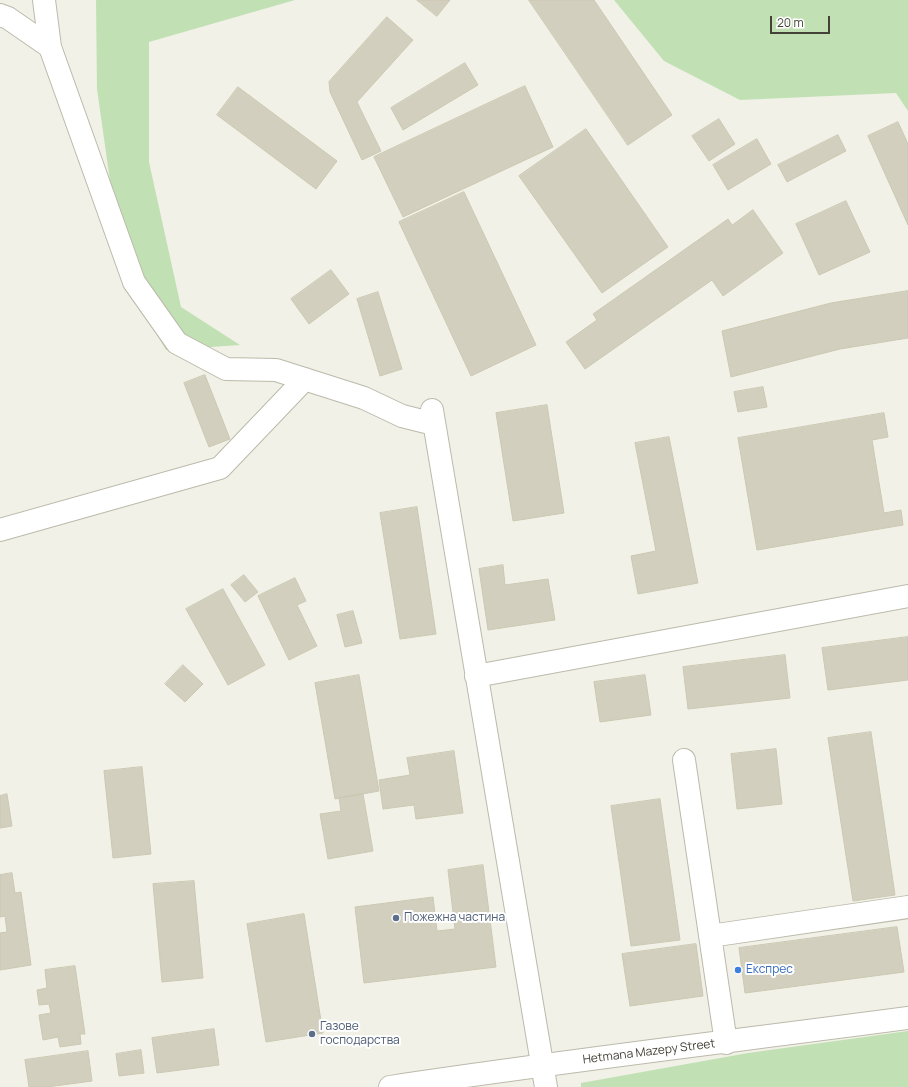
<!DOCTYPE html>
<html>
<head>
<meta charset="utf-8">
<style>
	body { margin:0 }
	#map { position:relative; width:908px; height:1087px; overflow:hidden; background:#f1f1e7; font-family:Manrope,sans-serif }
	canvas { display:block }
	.scale { position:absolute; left:770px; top:16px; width:60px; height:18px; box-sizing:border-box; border:2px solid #444237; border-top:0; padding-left:5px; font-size:12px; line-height:14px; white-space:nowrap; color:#444237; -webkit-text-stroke:3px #fff; paint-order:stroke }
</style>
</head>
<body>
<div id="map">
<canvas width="908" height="1087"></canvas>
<div class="scale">20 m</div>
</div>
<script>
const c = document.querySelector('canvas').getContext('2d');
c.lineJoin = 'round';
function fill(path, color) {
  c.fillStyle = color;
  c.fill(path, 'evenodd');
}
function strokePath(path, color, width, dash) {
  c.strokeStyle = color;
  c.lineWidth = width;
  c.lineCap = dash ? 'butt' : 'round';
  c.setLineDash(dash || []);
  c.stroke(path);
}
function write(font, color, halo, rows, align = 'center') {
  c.font = font + ' Manrope,sans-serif';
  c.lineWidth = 4;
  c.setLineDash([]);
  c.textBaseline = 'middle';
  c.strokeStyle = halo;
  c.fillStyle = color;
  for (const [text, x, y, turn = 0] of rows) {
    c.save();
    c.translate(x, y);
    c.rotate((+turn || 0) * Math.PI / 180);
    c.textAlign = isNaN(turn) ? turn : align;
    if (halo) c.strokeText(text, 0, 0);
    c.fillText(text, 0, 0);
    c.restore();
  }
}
fill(new Path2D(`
	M96,0H295L149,42V162L181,307L240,345L166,350L124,280L97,89Z
	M614,0H908V111L896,93L740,100L664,61Z
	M908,1031V1087H581V1083L748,1053Z`), '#c1e1b4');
const building = new Path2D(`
	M417,0H450L437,16Z
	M529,0H594L672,115L628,145Z
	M387,17L413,40L357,102L381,151L362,160L330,92L329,82Z
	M465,63L478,85L403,130L391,108Z
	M525,86L553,147L403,217L374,157Z
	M238,87L337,161L316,189L217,115Z
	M719,119L735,144L709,161L692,136Z
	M898,122L908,144V225L868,136Z
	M586,129L668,247L602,293L519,176Z
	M838,135L846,151L787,182L778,165Z
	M757,139L771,164L728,190L713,165Z
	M464,192L536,345L471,376L399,222Z
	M846,201L870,252L819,275L796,224Z
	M753,210L783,253L723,296L712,280L585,369L566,342L597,320L593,314L728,219L732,225Z
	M331,270L349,294L309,324L291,299Z
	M908,291V338L840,349L731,377L722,331L831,303Z
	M378,292L402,369L380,376L357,299Z
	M205,375L230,439L209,447L184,383Z
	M763,387L767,407L738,412L734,392Z
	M547,405L564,513L513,521L496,413Z
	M884,413L888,437L872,440L884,513L901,510L903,525L757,550L738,438Z
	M669,437L698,583L638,594L631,556L656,551L635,443Z
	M417,507L436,634L400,639L380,513Z
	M503,565L505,585L548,579L555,620L488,630L479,569Z
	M244,575L258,592L245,602L231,585Z
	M295,578L306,601L297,605L317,646L289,660L258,596Z
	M223,589L265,665L228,685L186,609Z
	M353,611L362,643L345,647L337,615Z
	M908,637V680L828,690L822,648Z
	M785,655L790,698L688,709L683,667Z
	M183,665L203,684L185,702L165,684Z
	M359,675L379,791L335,799L315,683Z
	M645,675L651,715L600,722L594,682Z
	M871,732L895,895L853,901L828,738Z
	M776,749L782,804L737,809L731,754Z
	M454,751L463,813L416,819L414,805L383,809L379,780L410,775L407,758Z
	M142,767L151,854L113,858L104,771Z
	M7,794L12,826L0,828V796Z
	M363,794L373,851L328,859L320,814L341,811L339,798Z
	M660,799L680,940L631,946L611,806Z
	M483,865L496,967L364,983L355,907L433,897L437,931L455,929L448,870Z
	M12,873L15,893L21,892L31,965L0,970V933L7,932L5,916L0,917V875Z
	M194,881L203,978L162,982L153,884Z
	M304,914L323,1033L266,1042L247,924Z
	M897,927L904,972L745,993L739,948Z
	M696,944L703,996L630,1006L622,954Z
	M75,966L85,1034H80L81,1044L60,1047L58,1037L43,1040L39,1015L51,1013L49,1004L39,1005L37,990L47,988L45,970Z
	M214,1029L219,1065L157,1073L152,1038Z
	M141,1050L144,1073L119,1076L116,1054Z
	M88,1051L92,1081L47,1087H29L25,1060Z`);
fill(building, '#d2cfbe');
strokePath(building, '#cbc8b2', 1);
const minor = new Path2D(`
	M44,0L50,47L134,282L177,343L226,369L276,370L364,398L402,416L434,424
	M0,15L8,18L50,47
	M432,410L546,1087
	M0,530L220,468L305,379
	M476,676L908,596
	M684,760L726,1043
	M710,936L908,907
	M390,1087C562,1061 735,1041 908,1018`);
strokePath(minor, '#bcbaab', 24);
strokePath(minor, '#fff', 22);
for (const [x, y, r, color] of [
	[396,918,4,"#5c6f8a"],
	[738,970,4,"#3f7fe0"],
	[312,1034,4,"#5c6f8a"]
]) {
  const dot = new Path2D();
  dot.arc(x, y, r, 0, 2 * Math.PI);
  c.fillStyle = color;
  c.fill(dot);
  strokePath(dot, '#fff', 1.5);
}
write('12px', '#4e5e75', '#fff', [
	["Пожежна частина",404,918],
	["Газове",320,1027],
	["господарства",320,1041]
], 'left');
write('12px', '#366cbe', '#fff', [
	["Експрес",746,970]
], 'left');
write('12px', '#444237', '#fff', [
	["Hetmana Mazepy Street",649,1052,-7]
]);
</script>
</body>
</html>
